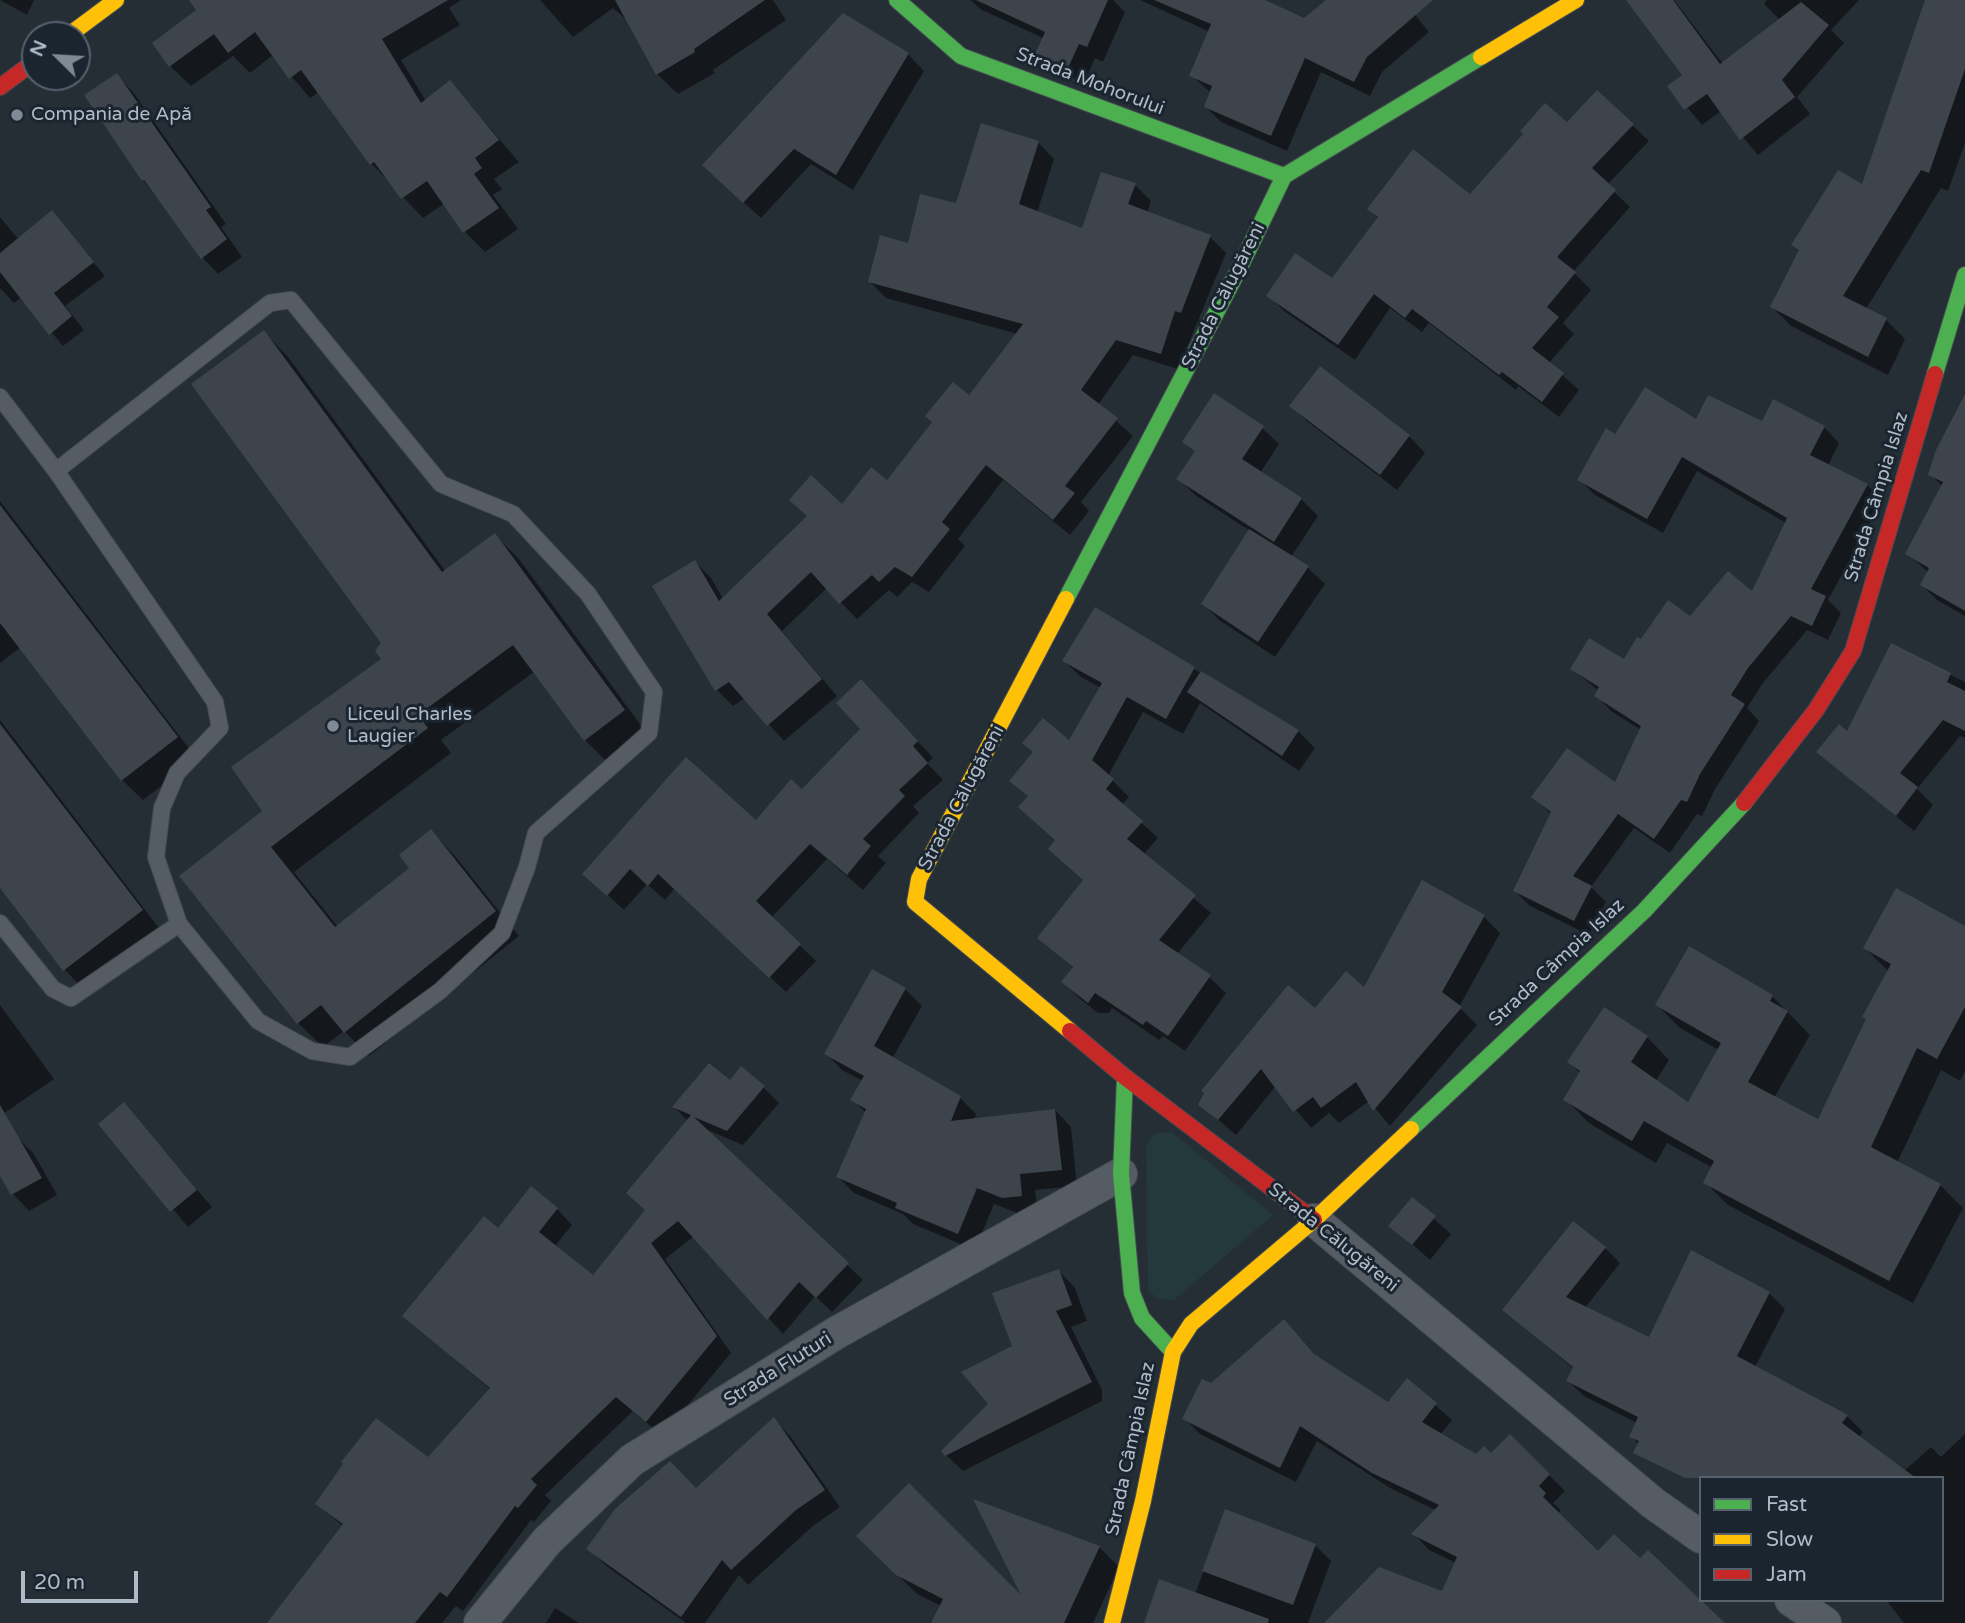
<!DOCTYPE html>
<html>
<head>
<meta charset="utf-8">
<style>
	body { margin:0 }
	#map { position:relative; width:1965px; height:1623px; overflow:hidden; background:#262e35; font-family:"Varela Round",sans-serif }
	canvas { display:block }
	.legend { position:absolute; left:1699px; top:1476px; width:245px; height:126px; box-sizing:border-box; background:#1a2530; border:2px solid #56616c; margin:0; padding:9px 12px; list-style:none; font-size:21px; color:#afbbc7 }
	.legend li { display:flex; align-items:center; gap:14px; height:35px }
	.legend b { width:35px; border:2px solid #56616c }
	.north { position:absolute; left:21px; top:21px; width:70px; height:70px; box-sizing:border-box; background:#1a2530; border:2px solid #56616c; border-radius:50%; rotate:294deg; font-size:19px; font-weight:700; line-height:28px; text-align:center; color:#afbbc7 }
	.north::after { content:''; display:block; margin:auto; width:24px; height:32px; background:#7f8a94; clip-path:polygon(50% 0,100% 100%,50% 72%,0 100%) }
	.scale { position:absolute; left:21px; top:1571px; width:117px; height:32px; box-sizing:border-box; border:4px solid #afbbc7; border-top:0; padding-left:9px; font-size:21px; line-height:24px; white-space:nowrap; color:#afbbc7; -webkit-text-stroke:5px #1a2530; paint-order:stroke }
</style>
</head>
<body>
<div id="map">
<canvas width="1965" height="1623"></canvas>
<ul class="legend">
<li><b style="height:9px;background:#4caf50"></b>Fast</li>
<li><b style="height:9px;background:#ffc107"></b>Slow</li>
<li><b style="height:9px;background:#c62828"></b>Jam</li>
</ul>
<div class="north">N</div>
<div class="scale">20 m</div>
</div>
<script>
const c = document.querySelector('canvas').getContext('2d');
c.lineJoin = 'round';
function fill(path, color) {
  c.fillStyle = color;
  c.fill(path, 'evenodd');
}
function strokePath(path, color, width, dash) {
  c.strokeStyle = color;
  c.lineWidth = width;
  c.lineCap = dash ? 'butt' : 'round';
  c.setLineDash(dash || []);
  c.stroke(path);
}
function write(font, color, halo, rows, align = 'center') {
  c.font = font + ' "Varela Round",sans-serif';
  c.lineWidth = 6;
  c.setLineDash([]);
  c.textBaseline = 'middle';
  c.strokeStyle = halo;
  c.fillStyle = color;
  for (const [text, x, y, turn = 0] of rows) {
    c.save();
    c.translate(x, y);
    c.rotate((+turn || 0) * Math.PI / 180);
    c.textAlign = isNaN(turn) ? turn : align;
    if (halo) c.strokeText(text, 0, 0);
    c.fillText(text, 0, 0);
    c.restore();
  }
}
fill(new Path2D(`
	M1172,1132L1273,1215L1174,1300L1159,1299L1148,1291L1146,1145L1156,1133Z`), '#23393b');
fill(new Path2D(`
	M0,0H34L27,15Z
	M213,0H461L449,8L460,25L401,60L426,101L450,82L519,162L494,179L502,189L493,195L518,229L485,252L465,232L445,203L423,218L372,164L319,92L310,98L273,55L250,73L233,56L191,86L170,66Z
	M540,0H773L786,20L713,70L715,73L678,94L657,74L628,21L613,8L573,37Z
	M970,0H1113L1125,12L1103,62L1095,58L1084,83L1053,69L1037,53L1043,38L982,10Z
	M1140,0H1260L1304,20L1328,0H1403L1429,32L1382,72L1370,96L1321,72L1287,151L1221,122L1206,107L1211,93L1191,75L1210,32Z
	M1649,0H1674L1723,64L1780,20L1764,4L1767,0H1859L1831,30L1844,43L1797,97L1810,114L1758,155L1721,111L1702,125L1669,86L1684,75Z
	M1927,0H1965V143L1948,191L1941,188L1866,309L1886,320L1905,339L1888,375L1791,326L1772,307L1800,252L1793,245L1862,187Z
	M908,54L924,71L853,190L811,164L761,218L720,181Z
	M117,75L133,92L226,224L221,227L242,257L218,274L202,257L143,180Z
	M1597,92L1649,141L1607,185L1630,207L1573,272L1591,290L1563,323L1574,334L1549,363L1579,390L1559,417L1518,386L1516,390L1429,323L1422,332L1390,308L1355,360L1284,311L1268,295L1333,281L1379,219L1369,209L1470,196L1567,125Z
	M1038,142L1054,159L1037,213L1083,231L1135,185L1151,201L1147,213L1210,237L1226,253L1178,369L1133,355L1098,405L1133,436L1081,502L1089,511L1070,535L1003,480L958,539L965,546L929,592L912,582L897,597L889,590L857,619L827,588L782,631L837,696L784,741L745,698L733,706L717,690L695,562L711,578L723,599L843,506L887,482L969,397L1018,334L886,298L870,282L957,205Z
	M52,213L105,276L65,306L84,330L63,346L22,297L14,303L0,288V217L19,240Z
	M264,332L288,357L446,572L495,535L519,559L648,735L609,764L585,740L534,672L441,740L451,753L294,872L338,927L411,868L431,831L455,856L519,936L369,1056L344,1031L323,1047L298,1023L264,811L383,659V643Z
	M1320,369L1409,436L1425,453L1397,490L1308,422L1291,406Z
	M1965,403V616L1937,600L1922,585L1929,573L1907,553L1943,487L1930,474Z
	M1697,421L1824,427L1839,443L1828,466L1867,485L1883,500L1828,600L1841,613L1828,640L1807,630L1763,683L1747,708L1759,721L1715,789L1702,816L1697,814L1670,853L1634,828L1591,887L1606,902L1589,935L1530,906L1515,891L1552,815L1533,797L1616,784L1641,730L1611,711L1596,695L1599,691L1572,669L1624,661L1642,642L1690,618L1753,594L1786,523L1697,471L1663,533L1595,495L1580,480L1616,436Z
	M1262,428L1279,444L1260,473L1301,499L1318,516L1291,557L1308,568L1325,584L1275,657L1219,620L1203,604L1250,531L1195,495L1179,479Z
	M0,501L197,759L143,800L122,780L21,647L0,663Z
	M1892,646L1965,682V738L1960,736L1917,789L1933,805L1914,831L1819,752L1848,734Z
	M1064,661L1194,669L1298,731L1315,748L1299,771L1200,703L1183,734L1143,712L1108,776L1129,797L1122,805L1158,838L1143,855L1211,913L1177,954L1209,977L1226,993L1185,1051L1163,1036L1159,1040L1112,1008L1109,1013H1098L1079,998L1063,982L1074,969L1040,938L1085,881L1029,797L1012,780L1070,743L1101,688L1081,677Z
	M877,697L933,758L927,763L943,780L913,806L919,813L878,856L886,863L863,890L827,859L771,918L816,961L786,992L675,888L665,900L647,884L624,910L585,874L757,822L803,791L862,729Z
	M0,720L162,932L85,991L65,970L0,886Z
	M1483,916L1500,933L1459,1007L1477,1025L1390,1126L1369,1101L1339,1123L1329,1113L1311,1128L1276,1086L1236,1135L1200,1104L1316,1010L1364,989Z
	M1965,928V1071L1960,1081L1941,1070L1897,1163L1940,1185L1963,1208L1913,1303L1728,1205L1705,1182L1713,1168L1667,1143L1656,1163L1589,1123L1566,1100L1581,1074L1569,1062L1647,1037L1669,1060L1656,1081L1689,1104L1719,1050L1680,1028L1657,1005L1772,996L1810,1035L1774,1098L1819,1121L1889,972L1865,948Z
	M873,971L905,989L922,1006L892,1059L960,1098L976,1114L974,1120L1055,1110L1071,1127L1077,1186L1035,1190L1038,1212L1020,1214L994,1204L975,1250L913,1224L903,1214L854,1193L838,1177L866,1113L852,1099L863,1081L842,1070L826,1053Z
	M0,1005L54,1079L0,1116Z
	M730,1082L764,1088L779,1103L743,1145L705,1129L863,1280L832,1312L815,1296L783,1334L694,1236L665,1259L731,1353L662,1436L633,1411L545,1495L551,1501L534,1522L531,1520L463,1611L456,1606L442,1623H271L343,1526L317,1504L428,1460L491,1390L405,1316L499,1230L557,1209L572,1225L555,1246L593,1278L646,1211L688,1121L674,1107Z
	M124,1105L212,1207L188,1227L101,1124Z
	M17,1137L34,1154L57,1195L29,1211L13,1194L0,1172V1147Z
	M1412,1199L1451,1234L1430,1260L1391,1225Z
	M1605,1248L1620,1263L1585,1308L1649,1339L1769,1293L1785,1309L1755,1367L1847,1416L1863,1432L1859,1437L1904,1471L1931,1447L1941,1457L1965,1434V1623H1904L1886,1600H1942V1478H1701V1480L1681,1466L1646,1452L1631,1436L1637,1423L1584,1396L1568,1381L1574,1369L1504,1310Z
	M1059,1271L1075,1288L1087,1321L1071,1327L1102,1390V1401L963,1471L946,1455L990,1404L1014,1347Z
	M1284,1322L1318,1358L1388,1404L1407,1380L1452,1420L1440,1435L1477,1456L1491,1455L1510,1436L1565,1491L1553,1503L1561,1510L1557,1514L1598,1554L1640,1561L1722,1623H1473L1456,1563L1429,1550L1414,1534L1437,1511L1390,1488L1317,1441L1296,1482L1200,1434L1184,1418L1211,1385Z
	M774,1420L790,1436L840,1507L813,1526L748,1585L739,1575L705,1623H686L605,1565L589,1549L696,1490Z
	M1226,1511L1315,1545L1331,1561L1308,1623H1150L1195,1594Z
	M859,1536L1026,1602L1099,1547L1119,1567L1093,1623H933L941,1606L917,1594Z
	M555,1608L579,1623H546Z`), '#0007');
fill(new Path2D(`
	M189,0H448L382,39L421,103L450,80L499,140L475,158L482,168L474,174L499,208L463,233L427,181L401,199L374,162L370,165L301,70L289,79L255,32L228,53L214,34L169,67L152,43L196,10Z
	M615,0H765L694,49L695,52L656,75Z
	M976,0H1108L1087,47L1079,44L1068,68L1035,54L1045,32Z
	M1154,0H1265L1304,18L1326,0H1433L1367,57L1354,82L1305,58L1271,136L1204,107L1212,86L1189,76L1211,24Z
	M1626,0H1673L1720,64L1801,2L1829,25L1782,80L1795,97L1740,140L1707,94L1684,110L1667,86L1682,75Z
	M1925,0H1965V69L1929,173L1921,170L1843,296L1887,318L1868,357L1770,307L1799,250L1791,245L1838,170L1862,184Z
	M843,13L909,53L836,175L794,149L743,203L702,165Z
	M117,73L211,207L206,210L227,239L201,259L144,180L142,181L84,95Z
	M1597,90L1634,124L1592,168L1616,190L1557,257L1576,272L1547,307L1559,317L1532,348L1564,373L1542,402L1502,372L1499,375L1412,309L1405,318L1374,294L1338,345L1266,296L1295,253L1332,278L1378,217L1367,209L1413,149L1470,194L1523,134L1520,131L1545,103L1567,122Z
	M981,123L1039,141L1019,204L1082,228L1101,172L1136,183L1128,204L1211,235L1181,313L1175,311L1161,354L1116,340L1081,390L1118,418L1065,486L1075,493L1053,520L986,465L942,522L950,529L912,577L895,567L879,582L872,575L839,604L811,572L767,614L822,679L767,726L729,682L715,691L652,586L695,560L719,601L807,516L789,500L811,475L842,504L871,467L887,480L932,422L925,416L953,382L969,395L1023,324L868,282L880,235L908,243L920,194L956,203Z
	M52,210L94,262L54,293L72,316L49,335L0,272V253Z
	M264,330L442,572L495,533L625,710L584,741L513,645L418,715L428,728L271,847L335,927L409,868L399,855L431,829L496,911L344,1033L321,1005L297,1024L179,876L262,811L231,767L381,659L375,651L381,643L191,384Z
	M1320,366L1410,435L1380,475L1289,406Z
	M1645,387L1696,419L1708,395L1762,421L1773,399L1825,426L1810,455L1868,484L1811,589L1826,596L1812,626L1791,616L1748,668L1731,695L1745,704L1700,774L1687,802L1681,800L1654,839L1618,814L1573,876L1592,886L1574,921L1513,891L1551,812L1531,797L1567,748L1615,782L1641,726L1594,696L1599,687L1570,669L1589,638L1624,659L1637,637L1641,639L1668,600L1690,616L1728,571L1752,591L1787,518L1682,457L1647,519L1577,480L1606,428L1615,434Z
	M1214,393L1264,426L1242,459L1302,498L1274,542L1176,479L1195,451L1182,442Z
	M1965,394V611L1920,585L1929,568L1905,554L1943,482L1928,475L1936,450Z
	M0,505L178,737L121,781L0,623Z
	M1249,529L1309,566L1258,642L1201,604Z
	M1095,607L1195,667L1166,719L1127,697L1092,760L1114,779L1106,789L1143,821L1127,839L1196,895L1159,940L1211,975L1168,1036L1146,1021L1143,1025L1095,993L1088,1003L1061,982L1073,967L1037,938L1083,880L1048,849L1055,840L1018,807L1028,796L1009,781L1033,752L1022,743L1043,718L1069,740L1102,683L1062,661Z
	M1891,643L1951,673L1947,682L1965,691V731L1943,720L1900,773L1918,787L1896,816L1816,752L1839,724L1847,731Z
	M1201,671L1299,730L1282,756L1187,692Z
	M861,679L918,741L913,746L928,763L899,790L905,796L863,839L871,846L847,875L810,844L756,901L801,944L769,978L658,874L648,886L630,869L607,896L582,874L686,757L756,820L791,779L802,789L860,729L836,703Z
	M0,724L143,910L63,971L0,888Z
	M1422,880L1485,915L1442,992L1462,1007L1373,1111L1356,1082L1321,1108L1313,1097L1293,1112L1261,1069L1218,1120L1198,1105L1204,1093L1201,1091L1288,985L1315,1008L1346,971L1364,987Z
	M1896,888L1965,926V1007L1937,1059L1917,1048L1871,1147L1941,1184L1889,1281L1703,1183L1714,1161L1644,1121L1632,1141L1563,1100L1580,1071L1567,1062L1604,1007L1648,1036L1631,1062L1688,1102L1721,1043L1655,1005L1689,946L1773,995L1770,1001L1788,1011L1748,1082L1818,1119L1866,1019L1862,1017L1891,964L1863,948Z
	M872,969L906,988L874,1046L961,1096L951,1121L1055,1109L1062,1170L1020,1174L1022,1196L1002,1198L977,1188L958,1234L895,1208L897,1203L836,1177L866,1109L850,1100L864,1076L824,1054Z
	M709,1063L730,1080L741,1066L765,1086L727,1131L694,1117L849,1263L816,1298L799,1282L767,1320L678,1221L651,1243L717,1336L646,1422L616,1397L531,1479L537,1485L518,1508L515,1506L447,1597L440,1592L415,1623H267L343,1524L315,1504L343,1464L341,1462L376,1418L428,1457L490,1388L402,1316L484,1216L498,1228L531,1186L558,1208L539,1232L593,1275L645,1210L626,1193L691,1115L672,1107Z
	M124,1102L197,1190L170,1212L98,1124Z
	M0,1105L42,1178L11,1195L0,1176Z
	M1412,1197L1436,1216L1412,1245L1388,1226Z
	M1573,1221L1606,1247L1566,1297L1649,1337L1691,1250L1770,1292L1737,1356L1848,1415L1842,1423L1916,1478H1685L1633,1453L1639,1441L1629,1437L1638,1417L1566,1381L1573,1367L1502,1310Z
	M1059,1269L1072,1305L1056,1311L1092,1382L945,1456L941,1451L988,1404L961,1372L1012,1346L992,1293Z
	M1284,1319L1314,1354L1388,1402L1407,1378L1437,1403L1422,1422L1476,1454L1484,1446L1491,1453L1510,1434L1550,1474L1539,1486L1546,1493L1543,1497L1598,1551L1614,1534L1640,1558L1648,1550L1725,1623H1324L1379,1567L1442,1591L1457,1557L1411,1534L1439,1505L1372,1473L1300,1426L1280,1468L1182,1419L1202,1379L1211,1383Z
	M774,1417L825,1490L796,1510L731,1570L722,1560L681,1617L586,1549L615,1509L670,1461L696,1488Z
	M909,1483L1021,1595L973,1499L1100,1546L1064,1623H931L943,1599L896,1575L856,1536Z
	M1225,1509L1316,1544L1293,1605L1202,1571Z
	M1159,1579L1269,1619L1268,1623H1144Z`), '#3e444b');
const lane = new Path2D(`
	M0,397L56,471L215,702L220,728L177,773L162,808L156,857L179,924L258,1021L312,1051L350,1057L440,991L502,933L527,867L536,833L649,733L654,692L588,594L513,514L441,484L291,300L270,303L56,471
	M0,923L53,989L71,998L179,924`);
const street = new Path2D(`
	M1314,1220L1653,1503L1701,1537
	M1791,1600L1825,1623
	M480,1623L547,1541L632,1460L836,1333L1121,1174`);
const fast = new Path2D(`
	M897,0L961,56L1284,176
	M1935,374L1965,275
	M1066,599L1239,269L1284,176L1481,57
	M1125,1077L1121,1174L1132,1293L1142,1318L1173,1352
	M1411,1129L1644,911L1744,803`);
const slow = new Path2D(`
	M69,35L116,0
	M1481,57L1576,0
	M1066,599L919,879L915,902L1070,1031
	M1112,1623L1143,1501L1173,1352L1191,1324L1314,1220L1411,1129`);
const jam = new Path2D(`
	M0,87L35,61
	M1744,803L1816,710L1853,651L1935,374
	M1070,1031L1125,1077L1314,1220`);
strokePath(lane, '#444a50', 18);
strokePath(street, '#444a50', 34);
strokePath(fast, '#444a50', 18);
strokePath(slow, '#444a50', 18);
strokePath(jam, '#444a50', 18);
strokePath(lane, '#565c63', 16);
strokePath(street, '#565c63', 32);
strokePath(fast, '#4caf50', 16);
strokePath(slow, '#ffc107', 16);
strokePath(jam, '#c62828', 16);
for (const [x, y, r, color] of [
	[17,115,7,"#7f8a94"],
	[333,726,7,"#7f8a94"]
]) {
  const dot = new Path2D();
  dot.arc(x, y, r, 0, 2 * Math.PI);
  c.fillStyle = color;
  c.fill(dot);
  strokePath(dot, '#1a2530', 2.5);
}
write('19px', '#afbbc7', '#1a2530', [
	["Strada Mohorului",1090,82,21],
	["Strada Călugăreni",1224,296,-63],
	["Strada Câmpia Islaz",1877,497,-73],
	["Strada Călugăreni",962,798,-62],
	["Strada Câmpia Islaz",1557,963,-43],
	["Strada Călugăreni",1333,1238,39],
	["Strada Fluturi",778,1370,-32],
	["Strada Câmpia Islaz",1131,1449,-78]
]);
write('19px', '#afbbc7', '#1a2530', [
	["Compania de Apă",31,115],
	["Liceul Charles",347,715],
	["Laugier",347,737]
], 'left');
</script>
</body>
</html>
